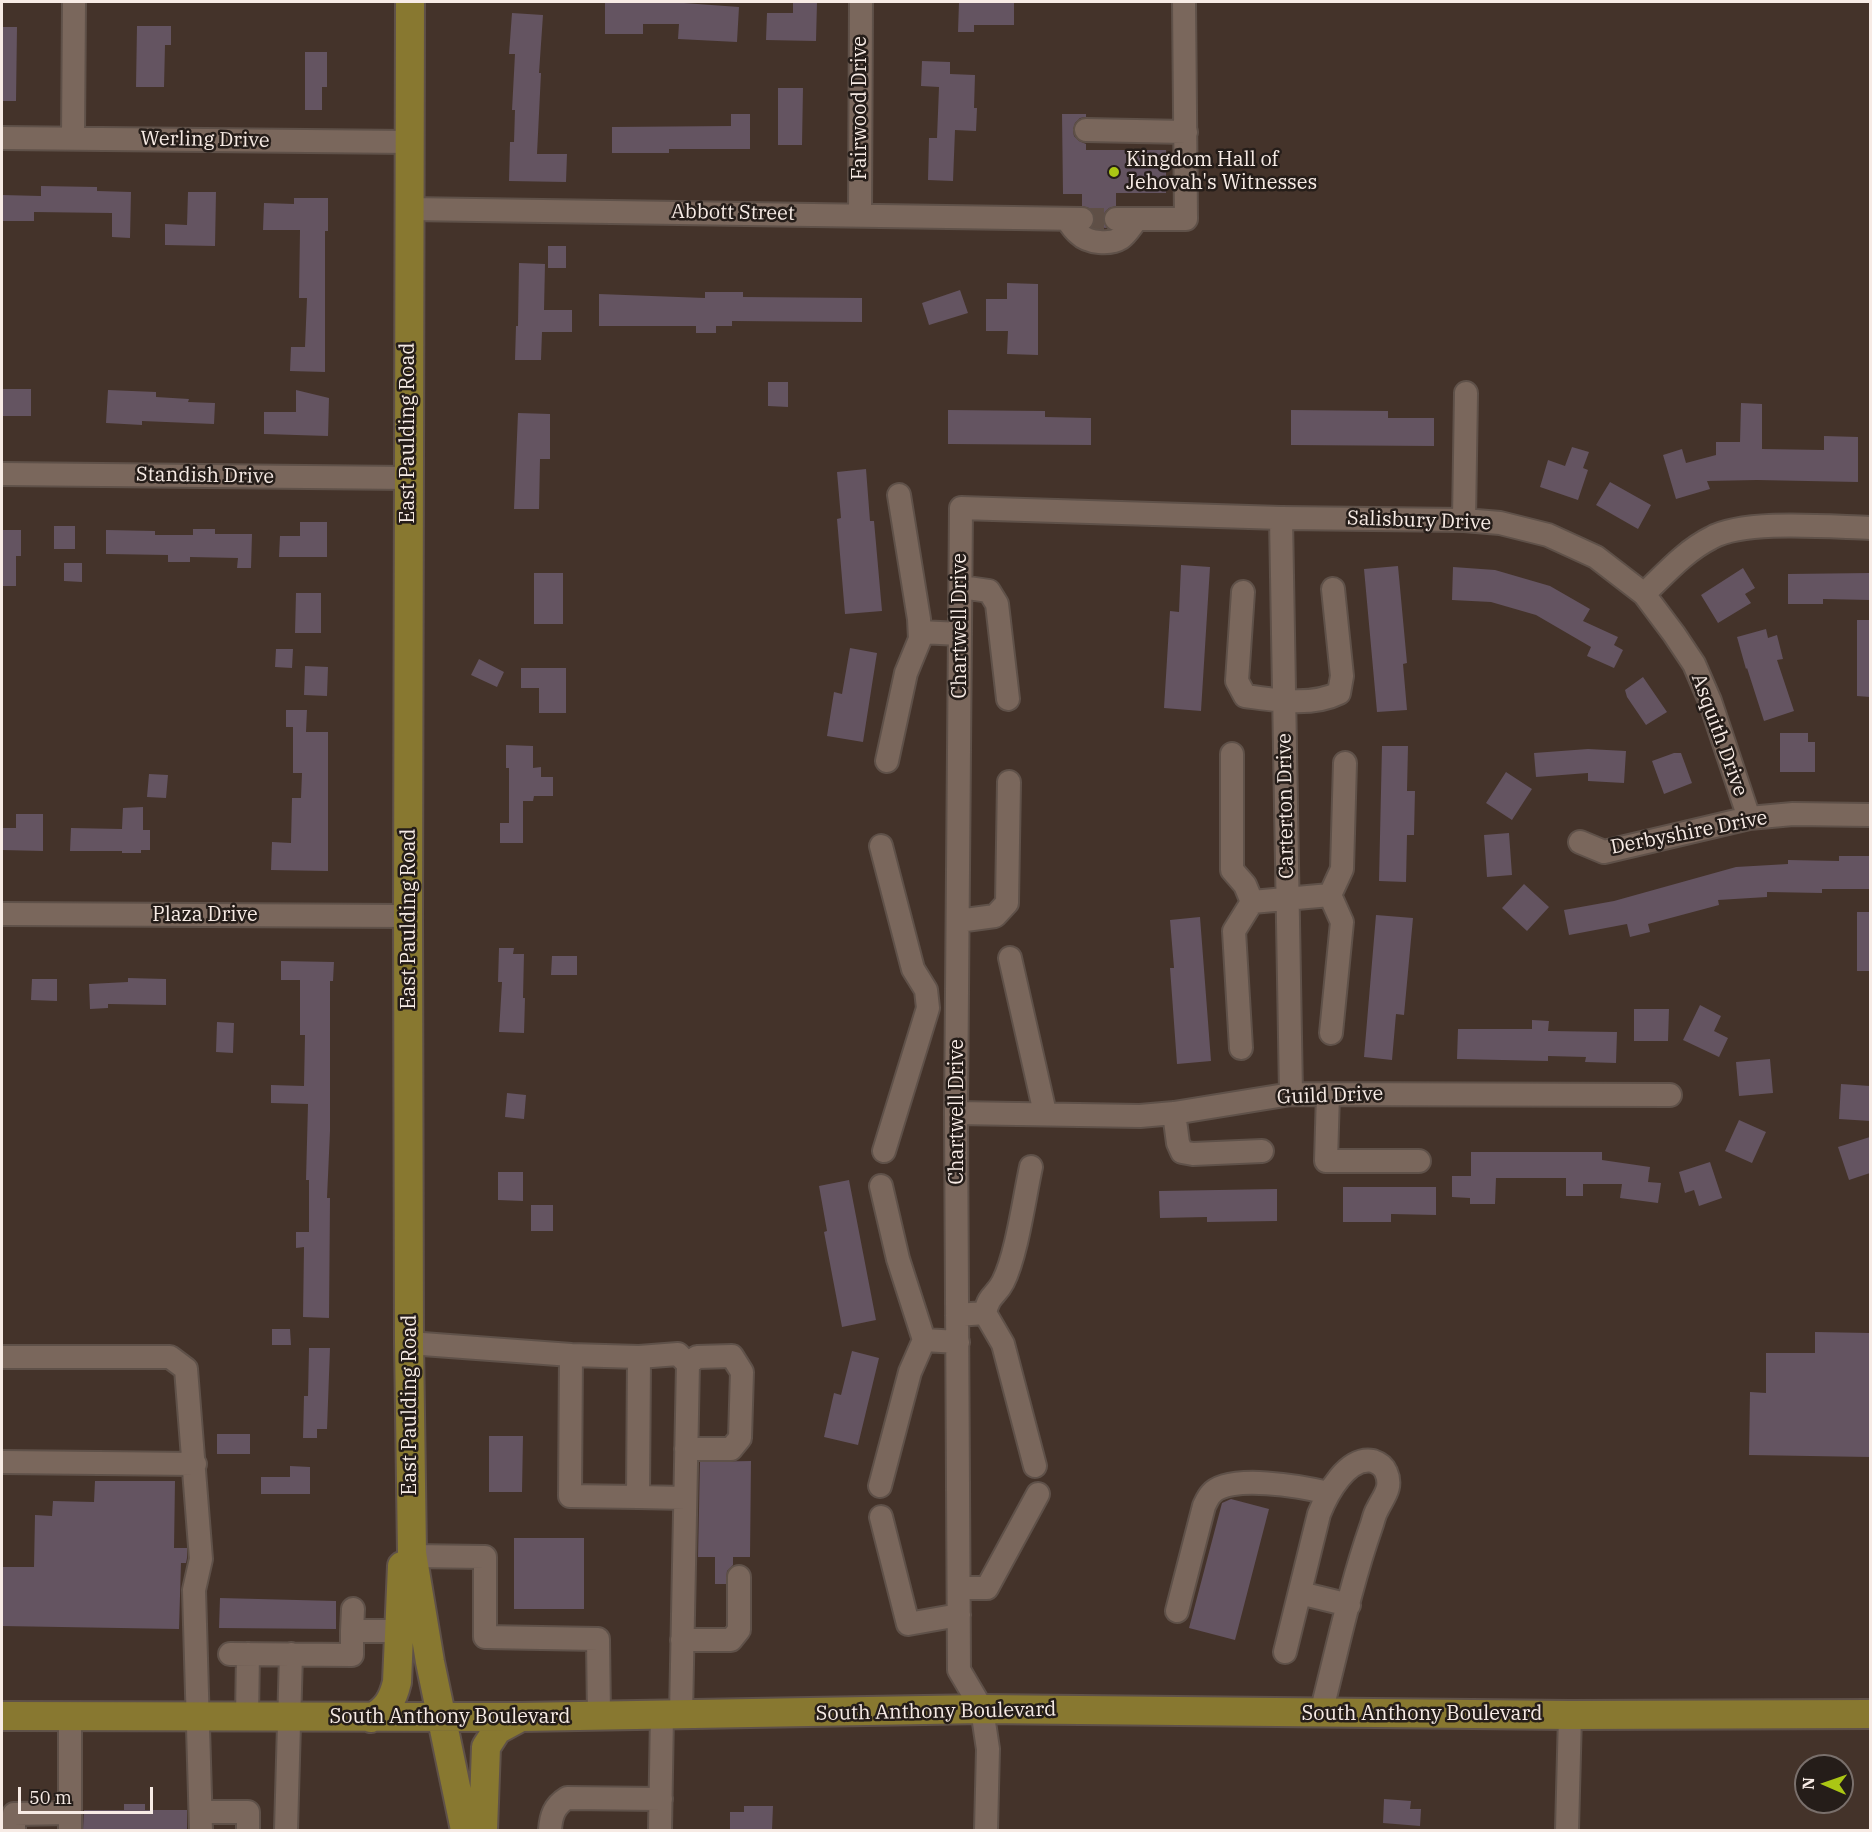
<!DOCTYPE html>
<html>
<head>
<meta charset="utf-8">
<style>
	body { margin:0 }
	#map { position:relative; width:1872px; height:1832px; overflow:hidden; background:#44332a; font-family:"IBM Plex Serif",serif }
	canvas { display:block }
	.frame { position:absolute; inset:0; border:3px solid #f7ebe5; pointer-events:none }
	.north { position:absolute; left:1794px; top:1754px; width:60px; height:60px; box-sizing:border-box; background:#251d19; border:2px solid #796f6b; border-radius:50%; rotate:272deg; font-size:16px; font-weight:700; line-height:24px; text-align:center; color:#f7ebe5 }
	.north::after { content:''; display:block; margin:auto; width:21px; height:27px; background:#abc614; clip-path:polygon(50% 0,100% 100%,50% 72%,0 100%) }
	.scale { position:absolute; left:18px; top:1787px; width:135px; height:27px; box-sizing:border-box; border:3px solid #f7ebe5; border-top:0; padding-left:8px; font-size:18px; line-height:21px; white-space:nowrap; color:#f7ebe5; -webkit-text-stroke:4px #251d19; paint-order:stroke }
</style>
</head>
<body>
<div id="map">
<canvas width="1872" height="1832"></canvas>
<div class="frame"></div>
<div class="north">N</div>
<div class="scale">50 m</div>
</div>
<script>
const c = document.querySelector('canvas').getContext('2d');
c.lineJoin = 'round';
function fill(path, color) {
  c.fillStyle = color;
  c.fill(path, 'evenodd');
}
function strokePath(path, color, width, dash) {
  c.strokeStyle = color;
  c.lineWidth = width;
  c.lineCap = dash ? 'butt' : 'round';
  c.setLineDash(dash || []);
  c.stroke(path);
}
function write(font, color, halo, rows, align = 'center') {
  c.font = font + ' "IBM Plex Serif",serif';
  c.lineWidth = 5;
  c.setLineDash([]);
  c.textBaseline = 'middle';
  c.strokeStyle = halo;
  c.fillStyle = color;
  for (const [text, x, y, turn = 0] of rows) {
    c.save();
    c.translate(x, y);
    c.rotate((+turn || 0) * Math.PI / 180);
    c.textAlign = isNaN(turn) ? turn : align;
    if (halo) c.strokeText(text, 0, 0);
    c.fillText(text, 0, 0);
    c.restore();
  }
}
fill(new Path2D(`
	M605,2H670L739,7L737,42L678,39L679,24H643V34H605Z
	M793,2H817L816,41L766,40L767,13H793Z
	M959,2H1014V25H974V32H958Z
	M512,13L543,15L539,73H541L537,154H567L566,182L509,181L510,142H514L515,110H512L515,54H509Z
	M137,26H171V45H165L164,87H136Z
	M2,27H17L16,101H2Z
	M305,52H327V87H322V110H305Z
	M922,61L950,62V74L975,75L974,108H977L976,131L955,130L953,181L928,180L929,138H937L939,87L921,86Z
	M778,88H803L802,145H778Z
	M731,114H750V149H669V153H612V127L731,126Z
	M1062,114H1086V117L1080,118L1075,123L1073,130L1074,136L1079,141L1086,144V150H1166V193H1116V206L1109,208L1105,212L1103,218L1107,228L1093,227L1095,220L1094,213L1089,208L1082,206V194H1063Z
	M41,186L97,187V191L131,192L130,238L112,237V213L34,212V221H2V195L41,196Z
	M188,192H216L215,246L165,245V224L187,225Z
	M294,198H328V231H325V372L290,371L291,347H305L307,298H299L300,230H263L264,203L294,204Z
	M548,246H566V268H548Z
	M519,263L545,264L544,310H572V332H542L541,360H515L516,326H518Z
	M1007,283L1038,284V355L1007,354L1008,331H986V299H1007Z
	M960,290L968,313L929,325L922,303Z
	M705,292H743V297L862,298V322L732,321V326H716V333H696V326H599V294L705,298Z
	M768,382H788V407L768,406Z
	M2,389H31V416H2Z
	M108,390L156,392V397L189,399L188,402L215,403L214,424L142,421V425L106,423Z
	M296,390L329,398L328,436L264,434V412H296Z
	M1741,403L1762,404V449L1824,450V436L1858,437V482L1757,480L1707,481L1710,489L1676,499L1663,455L1682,449L1686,463L1716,455V442H1740Z
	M948,410L1045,411V417L1091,418V445L948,444Z
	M1291,410L1388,411V418H1434V446L1291,445Z
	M518,413L550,414V459H540L539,509H514Z
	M1572,447L1589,452L1583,468L1588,470L1578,500L1540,487L1548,460L1565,466Z
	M866,469L870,521H874L882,611L845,614L837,519L841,518L837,472Z
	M1610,482L1651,505L1638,529L1596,505Z
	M300,522H327V557H279L280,536H300Z
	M54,526H75V549H54Z
	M193,529H215V534H252L251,568H237L238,558L190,557V562H168V555L106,554V530L155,531V535H193Z
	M2,530H21V556H16V586H2Z
	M64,563H82V582L64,581Z
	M1181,565L1210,567L1201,711L1164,708L1170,611L1179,612Z
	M1398,566L1407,663L1403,664L1407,710L1377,712L1364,569Z
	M1453,567L1495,570L1550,586L1590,609L1583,621L1618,637L1614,645L1623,650L1614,668L1587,656L1591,647L1536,615L1491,602L1452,600Z
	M1743,568L1755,588L1745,594L1751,603L1718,623L1701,595Z
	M534,573H563V624H534Z
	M1870,573V600L1823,599V604H1788V574Z
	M296,593H321V633H295Z
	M1857,620H1870V697L1857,696Z
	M1766,629L1768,638L1777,635L1783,659L1777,660L1794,711L1764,721L1747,668L1746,669L1737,637Z
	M850,648L877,653L863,742L827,736L834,692L842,694Z
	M276,649H293L292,668L275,667Z
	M479,659L504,672L497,687L471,675Z
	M305,666L328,667L327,696L304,695Z
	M521,668H566V713H539V688H521Z
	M1643,677L1667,712L1646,725L1627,697L1625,690Z
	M286,710H307L306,732H328V871L271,870L272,842L291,843L292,798H301L302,773H293V727H286Z
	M1780,733H1808V742H1815V772H1780Z
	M506,745L533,746V768L541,767V777H553V796H534L533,801H523V843H500V823H509V768H506Z
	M1382,746H1408L1407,791H1415L1414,835H1407L1406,882L1379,881Z
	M1588,749L1626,751L1624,783L1588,781V773L1536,777L1534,753Z
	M1674,753H1681L1692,783L1664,794L1652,761Z
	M1506,772L1532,789L1512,820L1486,803Z
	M149,774L168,775L166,798L147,797Z
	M143,807V830H150V850H141V853H122V851H70L71,828L122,829L123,808Z
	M16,814H43V851L2,850V828H16Z
	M1509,833L1512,875L1487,877L1484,835Z
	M1839,856H1870V889H1822V893L1767,892V897L1718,900L1719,905L1648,924L1650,932L1630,937L1627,924L1569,935L1564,910L1614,901L1736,867L1788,864V860L1839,861Z
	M1524,884L1549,907L1527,931L1502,908Z
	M1857,912H1870V971H1857Z
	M1376,915L1413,918L1404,1015L1396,1014L1392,1060L1364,1057Z
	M1200,917L1211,1061L1177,1064L1170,968H1174L1170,920Z
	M499,948H514L513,954H524L523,998H525L524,1033L499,1032L502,982H498Z
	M552,956H577V975H551Z
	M281,961L334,962L333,981H330V1131L327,1198H330L329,1318L303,1317L304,1247L296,1248V1232H309V1180H306L308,1104L271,1103V1085L304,1086L305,1035H300V980H281Z
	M128,978L166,979V1005L108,1004V1008L90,1009L89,984L128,982Z
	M32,979H57V1001L31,1000Z
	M1700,1005L1721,1016L1714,1031L1728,1038L1719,1057L1683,1040Z
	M1634,1009H1669L1668,1041H1634Z
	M1532,1020L1549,1021L1548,1031L1617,1032L1616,1063L1585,1062L1586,1057L1548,1056V1061L1457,1059L1458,1029H1532Z
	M217,1022L234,1023L233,1053L216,1052Z
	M1770,1059L1773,1093L1739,1096L1736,1062Z
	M1841,1084L1870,1086V1121L1839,1119Z
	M507,1093L526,1095L524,1119L505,1117Z
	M1739,1120L1766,1132L1752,1163L1725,1151Z
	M1870,1137V1173L1849,1180L1838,1147Z
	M1471,1152H1602V1160L1650,1167L1648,1182L1661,1183L1658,1203L1620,1198L1622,1184H1583V1196H1566V1178H1496L1495,1204H1470V1198L1452,1197V1176H1471Z
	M1710,1162L1722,1198L1699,1206L1694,1190L1685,1193L1679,1172Z
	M498,1172H523V1201L498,1200Z
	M849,1180L876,1320L842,1327L824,1232L827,1231L819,1186Z
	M1343,1187H1436V1215L1391,1214V1222H1343Z
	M1277,1189V1221L1207,1222V1217L1160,1218L1159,1191Z
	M531,1205H553V1231H531Z
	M272,1329H290L291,1345H272Z
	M1815,1332L1870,1333V1457L1749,1455L1750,1392L1766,1393V1353H1815Z
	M309,1348H330L327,1429H317V1438H303L304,1396H308Z
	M852,1351L879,1358L858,1445L824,1437L834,1393L841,1395Z
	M217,1434H250V1454H217Z
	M489,1436H523L522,1492H489Z
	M751,1461L750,1557H733V1565L727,1571L726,1584H715V1557H698L700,1462Z
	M290,1466L310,1467V1494H261V1477H290Z
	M95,1481H175L174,1548H187V1558L186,1563H181L179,1629L2,1626V1567H34L35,1515L52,1516L53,1501L94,1502Z
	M1231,1499L1269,1509L1235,1640L1189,1628L1222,1503Z
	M514,1538H584V1609H514Z
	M220,1598L336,1601V1629L219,1628Z
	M1384,1799L1411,1801L1410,1809H1421L1420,1826L1383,1823Z
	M124,1804H145V1810H187V1830H83L84,1810H124Z
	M744,1806H773L772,1830H730V1812H744Z`), '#645461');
strokePath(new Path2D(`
	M1082,219H1116`), '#5f4f46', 22, [22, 11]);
const minor = new Path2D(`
	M1086,130L1186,132
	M2,138L409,142
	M73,138L74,2
	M409,209L1082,219
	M860,215L861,2
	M1067,219C1070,224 1074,230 1079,234C1088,243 1110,245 1121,238C1127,234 1132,225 1137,219
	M1116,219H1186L1184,2
	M2,474L408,478
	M1281,518L1291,1094
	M1464,520L1466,393
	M961,587L989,591L997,604L1008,699
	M1243,592L1237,681L1245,696C1275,700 1311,707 1339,693L1342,676L1333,589
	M1644,594C1665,574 1685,551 1711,538C1745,519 1830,527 1870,528
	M920,632L960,634
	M1232,754V870L1245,885L1252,902L1234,931L1241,1048
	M887,761L906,673L920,639L919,619L899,495
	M1580,842L1604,852L1749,818L1793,814L1870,815
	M881,846L913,969L926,990L928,1008L884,1151
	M1330,895L1342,922L1331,1033
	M1252,902L1330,895L1342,869L1345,763
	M2,914L408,916
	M958,921L995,916L1007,903L1009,782
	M1010,958L1045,1113
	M1328,1094L1326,1161H1419
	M956,1113L1140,1116L1174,1113L1291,1094L1670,1095
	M1174,1113L1178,1143L1182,1152L1193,1154L1262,1151
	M881,1186L898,1259L924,1340L958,1342
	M985,1313C989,1294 996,1296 1003,1282C1017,1254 1024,1199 1031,1167
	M957,1315L985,1313L1003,1344L1035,1466
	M409,1343L571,1355L570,1496L638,1497
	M571,1355L639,1357
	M2,1357H170L186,1369L201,1559L194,1590L201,1830
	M2,1462L195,1464
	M880,1486L910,1372L924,1340
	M685,1498L638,1497L639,1357L678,1354L688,1364
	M881,1517L908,1624L959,1615
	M413,1556L485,1557V1637L598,1639L599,1717
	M959,1588H987L1038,1494
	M1300,1593L1349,1605
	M1177,1611L1204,1506C1206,1502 1208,1497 1211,1494C1228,1473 1304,1487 1328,1493
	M352,1631L353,1609
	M682,1640H731L739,1630V1577
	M1285,1652L1319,1514C1327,1494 1347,1456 1373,1461C1379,1463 1384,1467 1386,1472C1393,1488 1383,1497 1377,1510C1374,1515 1373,1522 1371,1527C1350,1587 1337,1651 1321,1713
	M230,1654L352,1655V1631H399
	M681,1715L688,1364L697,1357L732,1356L742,1372L740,1438L731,1449H686
	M247,1717L248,1654
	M201,1812H248V1830
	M14,1830V1814L70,1813
	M70,1830V1717
	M286,1830L291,1654
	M550,1830C551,1816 554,1806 567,1798L661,1799
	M660,1830L662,1715
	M986,1830L988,1749L982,1709L959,1670L956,1113L961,508L1281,518L1464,520L1500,523L1548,535L1596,557L1644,594L1674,634L1694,664L1710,701L1749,818
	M1567,1830L1570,1715`);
const major = new Path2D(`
	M410,2L408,916L409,1343L412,1553L430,1662L465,1830
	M2,1716L521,1717L982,1709L1570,1715L1870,1714
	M371,1718C387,1710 393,1699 397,1682L402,1566
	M483,1830L486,1747L497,1730L521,1717`);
strokePath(minor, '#5f5149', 26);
strokePath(major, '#5f5149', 32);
strokePath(minor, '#7a675c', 22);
strokePath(major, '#887830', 28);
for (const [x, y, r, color] of [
	[1114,172,6,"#abc614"]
]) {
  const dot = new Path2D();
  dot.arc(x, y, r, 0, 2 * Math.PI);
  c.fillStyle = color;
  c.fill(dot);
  strokePath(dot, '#251d19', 2);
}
write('20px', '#f7ebe5', '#251d19', [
	["Fairwood Drive",860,108,-90],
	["Werling Drive",205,140,1],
	["Abbott Street",733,213,1],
	["East Paulding Road",408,433,-90],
	["Standish Drive",205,476,1],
	["Salisbury Drive",1419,521,2],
	["Chartwell Drive",960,626,-90],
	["Asquith Drive",1719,735,70],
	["Carterton Drive",1286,806,-91],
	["Derbyshire Drive",1689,833,-11],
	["Plaza Drive",205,915],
	["East Paulding Road",409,919,-90],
	["Guild Drive",1330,1096,-2],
	["Chartwell Drive",957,1112,-90],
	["East Paulding Road",410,1405,-90],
	["South Anthony Boulevard",936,1712,-1],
	["South Anthony Boulevard",1422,1714],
	["South Anthony Boulevard",450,1717]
]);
write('20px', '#f7ebe5', '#251d19', [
	["Kingdom Hall of",1126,160],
	["Jehovah's Witnesses",1126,183]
], 'left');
</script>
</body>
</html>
